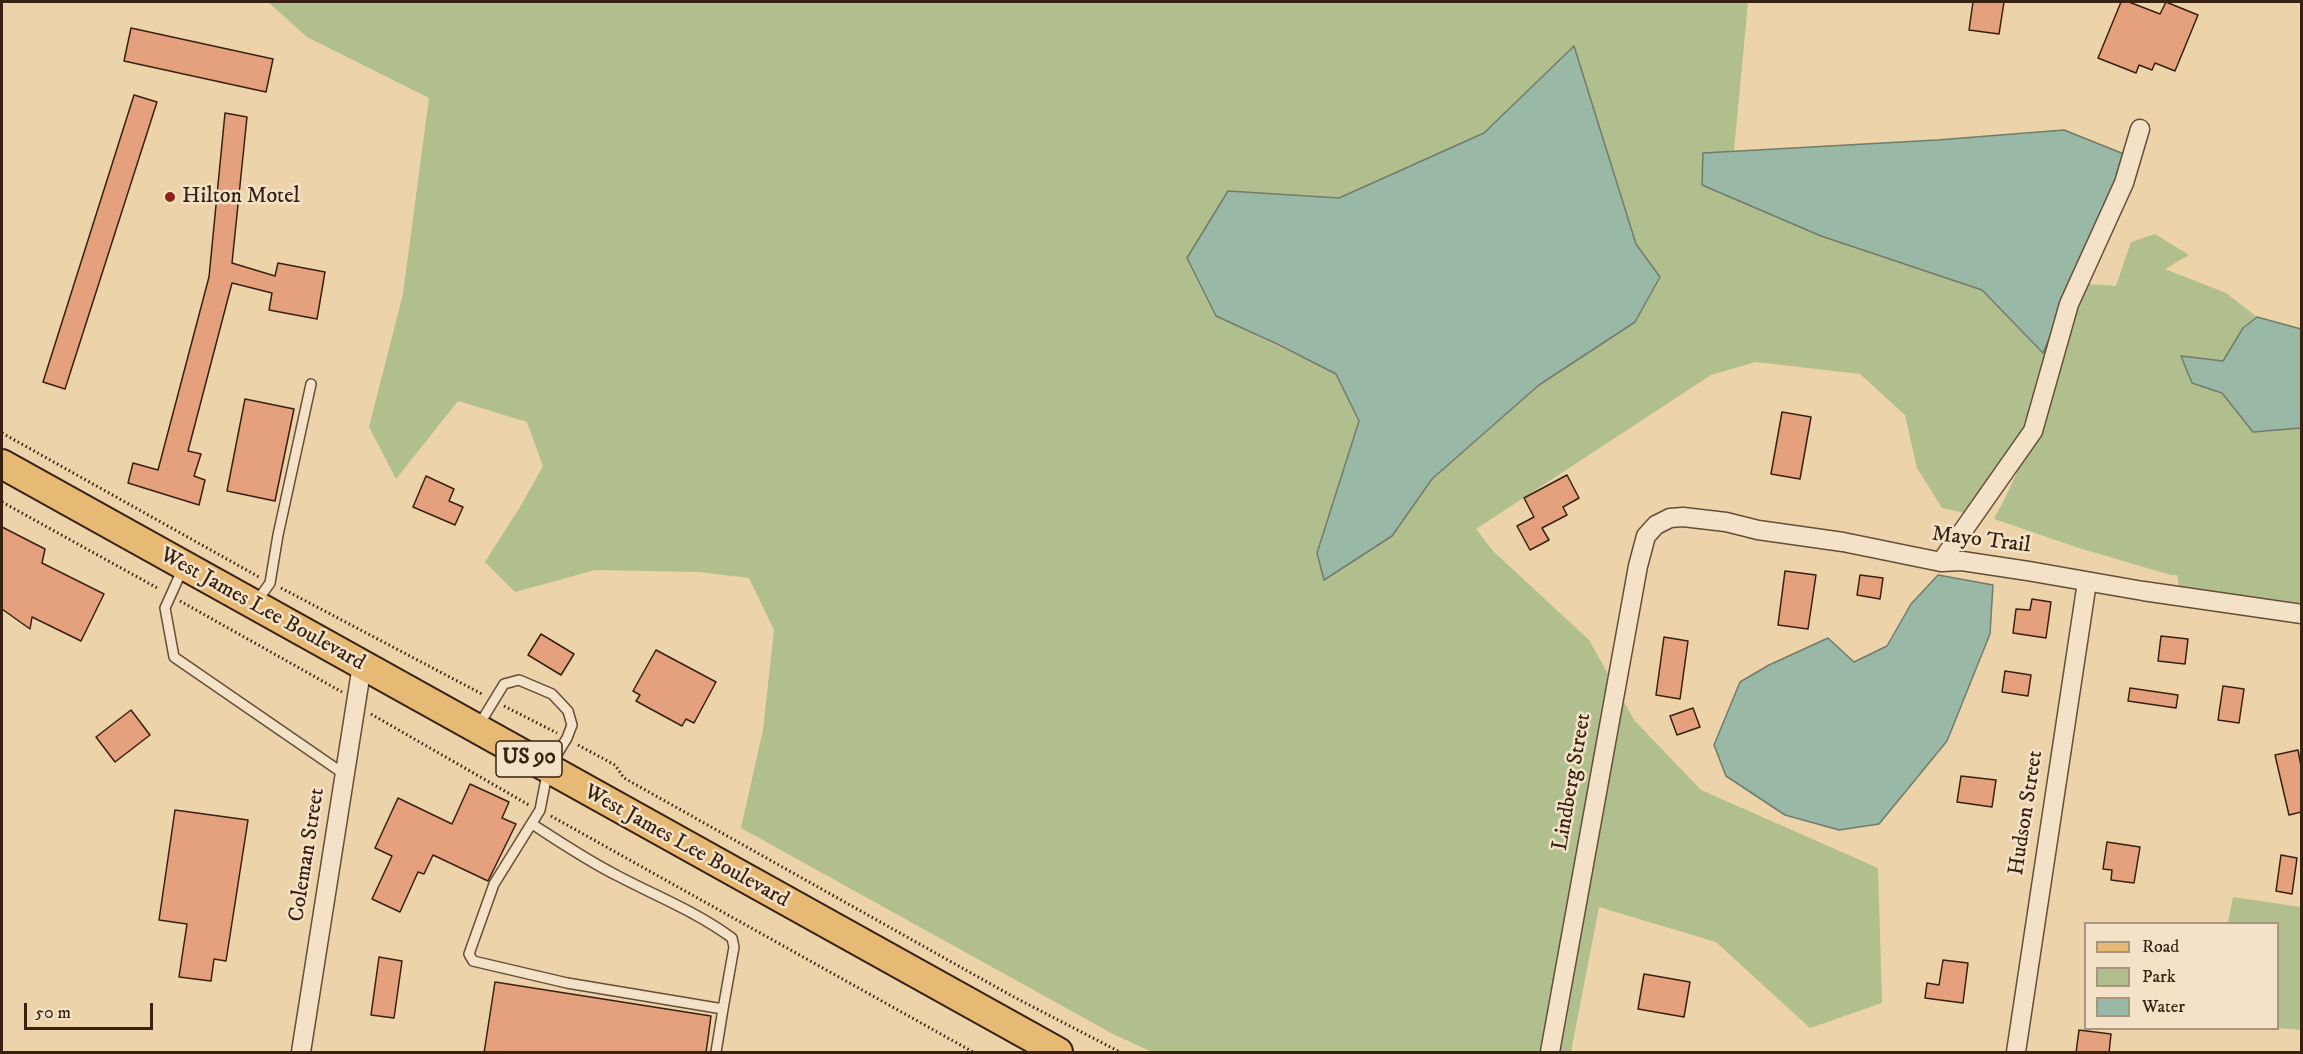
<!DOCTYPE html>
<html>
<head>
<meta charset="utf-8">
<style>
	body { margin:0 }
	#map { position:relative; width:2303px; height:1054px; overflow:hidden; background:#ecd3aa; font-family:"IM FELL DW Pica",serif }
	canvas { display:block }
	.frame { position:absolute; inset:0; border:3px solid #372111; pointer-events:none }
	.legend { position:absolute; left:2084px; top:922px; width:195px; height:108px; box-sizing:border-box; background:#f3e2c8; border:2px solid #a8957f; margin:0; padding:8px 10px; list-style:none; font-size:18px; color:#372111 }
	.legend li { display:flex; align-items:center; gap:12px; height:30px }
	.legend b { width:30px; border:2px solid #a8957f }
	.scale { position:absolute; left:24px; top:1003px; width:129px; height:27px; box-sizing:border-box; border:3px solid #372111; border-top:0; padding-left:8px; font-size:18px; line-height:21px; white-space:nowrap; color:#372111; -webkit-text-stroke:4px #f3e2c8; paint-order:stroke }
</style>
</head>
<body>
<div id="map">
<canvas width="2303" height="1054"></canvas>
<div class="frame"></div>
<ul class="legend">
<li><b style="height:8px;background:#e6ba75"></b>Road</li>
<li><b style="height:16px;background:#b1be8d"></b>Park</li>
<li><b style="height:16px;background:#99b8a6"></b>Water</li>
</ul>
<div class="scale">50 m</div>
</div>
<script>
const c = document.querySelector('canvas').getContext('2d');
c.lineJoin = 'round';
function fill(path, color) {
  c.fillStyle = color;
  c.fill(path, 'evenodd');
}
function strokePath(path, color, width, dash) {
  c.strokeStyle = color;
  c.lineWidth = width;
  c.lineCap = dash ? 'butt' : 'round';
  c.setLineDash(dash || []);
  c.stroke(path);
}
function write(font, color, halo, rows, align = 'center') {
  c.font = font + ' "IM FELL DW Pica",serif';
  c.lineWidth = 5;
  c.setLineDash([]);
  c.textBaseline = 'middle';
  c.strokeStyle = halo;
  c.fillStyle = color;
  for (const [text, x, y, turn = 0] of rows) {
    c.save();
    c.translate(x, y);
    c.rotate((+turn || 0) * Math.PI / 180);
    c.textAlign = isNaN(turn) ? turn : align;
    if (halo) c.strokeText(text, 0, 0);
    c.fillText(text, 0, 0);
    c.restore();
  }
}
fill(new Path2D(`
	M268,2H1748L1734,151L1703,153L1702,185L1821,236L1982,290L2042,353L2052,333L2025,426L1965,513L1942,508L1917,468L1905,415L1860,374L1756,362L1711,375L1476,529L1493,551L1589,640L1608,674L1541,1052H1152L1113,1034L741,828L763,730L774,630L749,578L699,572L595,570L515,592L485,562L520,507L543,466L527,422L458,401L396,479L369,427L403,294L429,98L307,37ZM1574,46L1636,244L1660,277L1635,322L1539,385L1432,479L1392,536L1325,579L1317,553L1359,421L1336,374L1216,316L1228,191L1339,199L1484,133Z
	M2155,234L2189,255L2165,269L2226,293L2257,317L2243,328L2223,361L2181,356L2192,383L2222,393L2253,432L2301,428V604L2179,586L2177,575H2171L2079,548L1994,519C2036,445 2053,361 2088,284L2116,286L2131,242Z
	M1622,698L1634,720L1701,790L1878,868L1882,1003L1810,1028L1716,942L1599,907L1571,1052H1559Z
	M2233,897L2301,907V1030L2278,1028V924L2228,923Z`), '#b1be8d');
const water = new Path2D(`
	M1574,46L1636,244L1660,277L1635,322L1539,385L1432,479L1392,536L1324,580L1317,553L1359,421L1336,374L1277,344L1216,316L1187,258L1228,191L1339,198L1484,133Z
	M2064,130L2124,154L2116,179L2043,353L1982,290L1821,236L1702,185L1703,153L1937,140Z
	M2257,317L2301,329V428L2253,432L2222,393L2192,383L2181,356L2223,361L2243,328Z
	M1938,575L1993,585L1990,634L1947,741L1879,824L1839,830L1785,815L1726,776L1714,745L1740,682L1769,665L1828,638L1854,662L1887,646L1911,604Z`);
fill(water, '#99b8a6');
strokePath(water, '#727c6a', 1.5);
const building = new Path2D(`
	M1973,2H2004L1999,34L1969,30Z
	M2121,2H2129L2160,14L2166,2L2198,15L2175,71L2155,63L2152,70L2139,65L2136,73L2098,58Z
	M131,28L273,59L266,92L124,61Z
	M134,95L157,102L65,389L43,382Z
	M225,113L247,117L232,263L275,276L278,263L325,272L317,319L269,310L272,293L232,283L188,451L201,454L194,476L205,480L199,505L128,483L133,463L158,470L209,277Z
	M245,399L294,409L275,501L227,491Z
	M1782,412L1811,417L1800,479L1771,474Z
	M1567,475L1579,498L1563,507L1567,515L1542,528L1549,540L1530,550L1517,526L1534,517L1524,498Z
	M426,476L454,489L449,501L463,507L455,525L413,507Z
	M2,527L45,549L42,563L104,594L81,641L32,617L30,629L2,609Z
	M1785,571L1816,575L1808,629L1778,625Z
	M1860,575L1883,578L1880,599L1857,595Z
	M2032,599L2051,602L2046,638L2013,633L2016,609L2030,610Z
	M541,634L574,654L561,675L528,655Z
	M2161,636L2188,639L2185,664L2158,661Z
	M1664,637L1688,641L1680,699L1656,695Z
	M656,650L716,682L694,723L686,719L682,726L636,701L640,695L633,691Z
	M2005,671L2031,675L2028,696L2002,692Z
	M2223,686L2244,689L2239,723L2218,720Z
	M2130,688L2178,695L2176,708L2128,701Z
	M1693,708L1700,727L1677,735L1670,716Z
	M131,710L150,735L115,762L96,737Z
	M2298,750L2301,766V812L2289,815L2275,755Z
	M1961,776L1996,780L1992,807L1957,802Z
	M470,784L509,802L502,818L516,824L488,881L433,855L424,874L418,872L400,912L372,899L392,856L375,848L398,798L452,824Z
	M175,810L248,820L226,961L214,959L211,981L179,977L187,924L159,920Z
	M2107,842L2140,847L2134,883L2111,880L2112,870L2103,869Z
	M2281,855L2297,858L2292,894L2276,891Z
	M379,957L402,961L394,1018L371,1015Z
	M1943,960L1968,963L1963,1003L1925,998L1927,983L1939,985Z
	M1644,974L1690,982L1684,1017L1638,1009Z
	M495,982L711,1016L706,1053H484Z
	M2079,1030L2111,1034L2109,1053H2076Z`);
fill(building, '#e5a07e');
strokePath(building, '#372111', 1.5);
const service = new Path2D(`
	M183,568L165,608L174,657L344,774
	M257,601L270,583L278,535L311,384
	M479,725L504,684L519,680L552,694L568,711L572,725L567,738L548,769L540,810L494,884L469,954L473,961L567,983L723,1009L716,1052
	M532,824C560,842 588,861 618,876C656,896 697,912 732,938L734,947L723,1009`);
const minor = new Path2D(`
	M1941,562L2033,431L2069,304L2124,183L2140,129
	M301,1052L362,665
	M1550,1052L1638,566L1646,536L1656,525L1670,518L1683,517L1726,522L1758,530L1843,542L1941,562L1962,561L2028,571L2143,591L2302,614
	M2016,1052L2087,582`);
const primary = new Path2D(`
	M2,464L1058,1052`);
strokePath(service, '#644e37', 12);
strokePath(minor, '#644e37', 21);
strokePath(primary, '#372111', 32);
strokePath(new Path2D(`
	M2,433L259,577
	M2,502L159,589
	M281,588L482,694
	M180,601L342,692
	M504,706L557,733
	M371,714L529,805
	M578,745L615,765L624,778L1012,996L1120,1052
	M551,816L973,1052`), '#372111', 3, [1.5, 3]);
strokePath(service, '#f3e2c8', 9);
strokePath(minor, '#f3e2c8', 18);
strokePath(primary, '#e6ba75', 28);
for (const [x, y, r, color] of [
	[170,197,6,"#8f2418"]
]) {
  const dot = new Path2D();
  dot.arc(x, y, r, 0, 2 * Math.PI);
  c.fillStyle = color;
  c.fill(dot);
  strokePath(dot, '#f3e2c8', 2);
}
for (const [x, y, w] of [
	[529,759,66]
]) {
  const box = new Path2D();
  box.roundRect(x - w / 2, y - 18, w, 36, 4.5);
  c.fillStyle = '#f3e2c8';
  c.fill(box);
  strokePath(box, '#372111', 1.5);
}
write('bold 21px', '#372111', null, [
	["US 90",529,759]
]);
write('22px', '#372111', '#f3e2c8', [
	["Hilton Motel",182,197]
], 'left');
write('22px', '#372111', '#f3e2c8', [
	["Mayo Trail",1981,541,7],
	["West James Lee Boulevard",262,610,29],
	["Lindberg Street",1573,782,-80],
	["Hudson Street",2027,813,-81],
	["West James Lee Boulevard",686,847,29],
	["Coleman Street",308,855,-81]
]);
</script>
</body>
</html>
